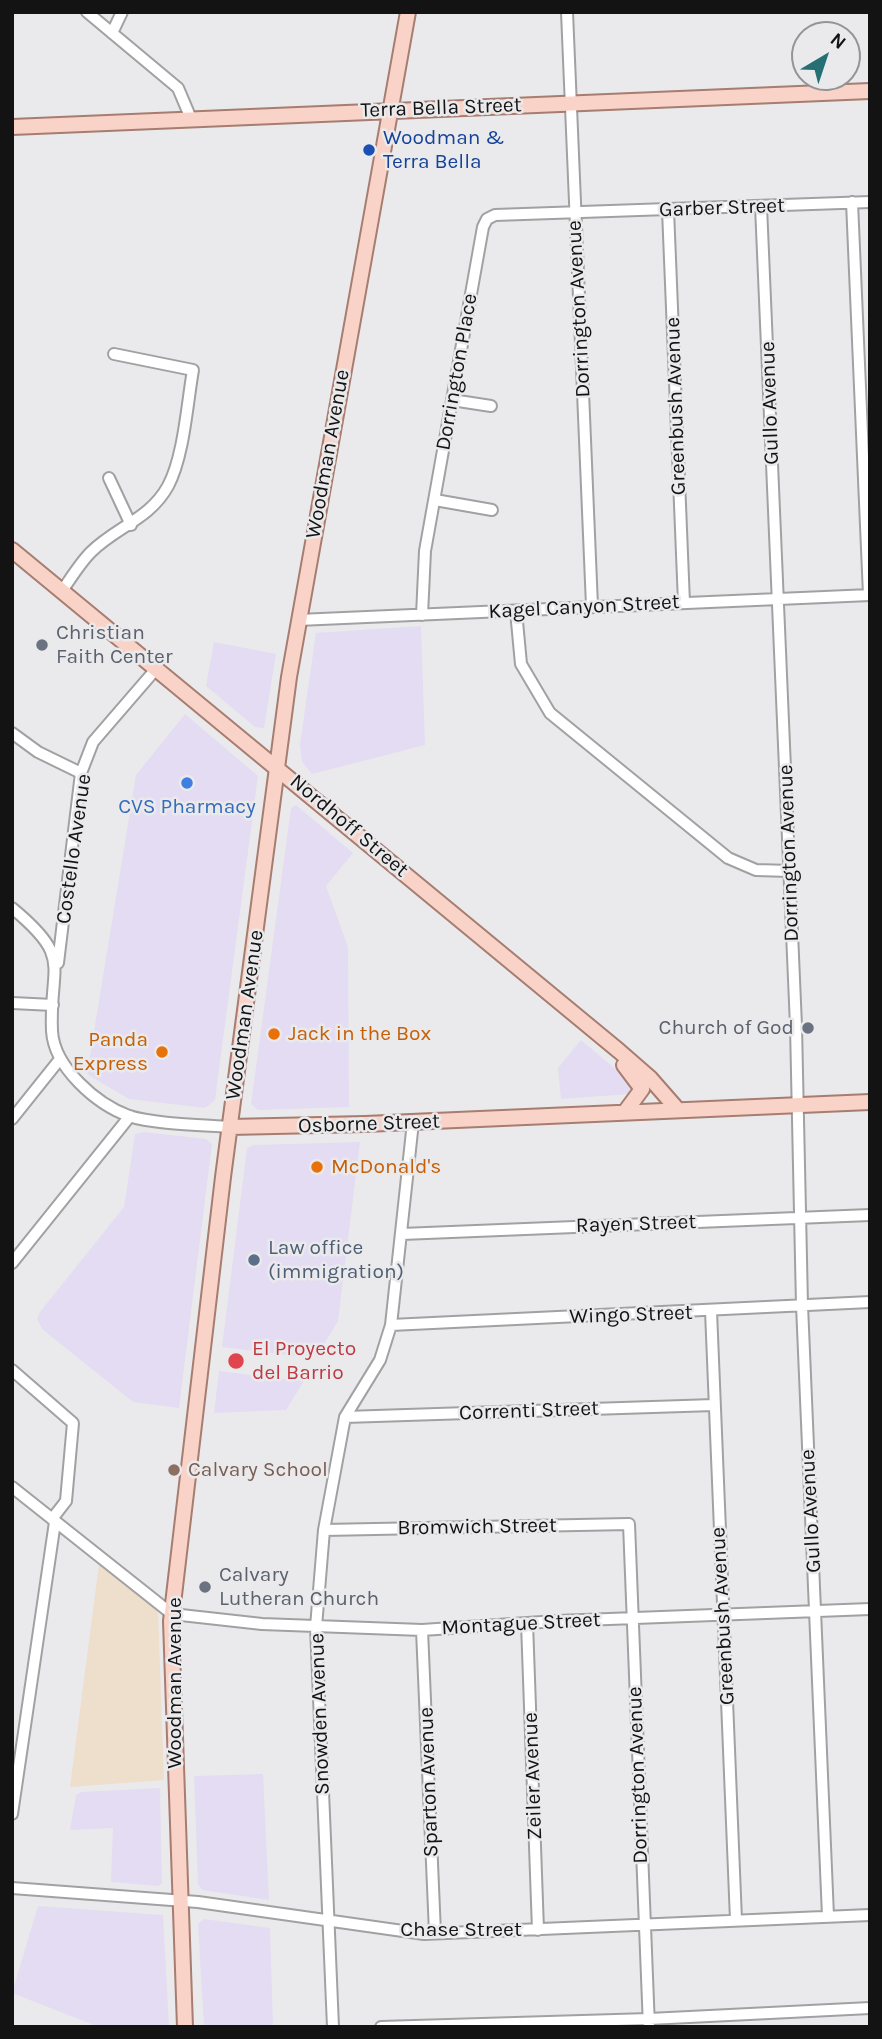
<!DOCTYPE html>
<html>
<head>
<meta charset="utf-8">
<style>
	body { margin:0 }
	#map { position:relative; width:882px; height:2039px; overflow:hidden; background:#eaeaec; font-family:Karla,sans-serif }
	canvas { display:block }
	.frame { position:absolute; inset:0; border:14px solid #131314; pointer-events:none }
	.north { position:absolute; left:791px; top:21px; width:70px; height:70px; box-sizing:border-box; background:#eaeaec; border:2px solid #949496; border-radius:50%; rotate:39deg; font-size:19px; font-weight:700; line-height:28px; text-align:center; color:#131314 }
	.north::after { content:''; display:block; margin:auto; width:24px; height:32px; background:#267075; clip-path:polygon(50% 0,100% 100%,50% 72%,0 100%) }
</style>
</head>
<body>
<div id="map">
<canvas width="882" height="2039"></canvas>
<div class="frame"></div>
<div class="north">N</div>
</div>
<script>
const c = document.querySelector('canvas').getContext('2d');
c.lineJoin = 'round';
function fill(path, color) {
  c.fillStyle = color;
  c.fill(path, 'evenodd');
}
function strokePath(path, color, width, dash) {
  c.strokeStyle = color;
  c.lineWidth = width;
  c.lineCap = dash ? 'butt' : 'round';
  c.setLineDash(dash || []);
  c.stroke(path);
}
function write(font, color, halo, rows, align = 'center') {
  c.font = font + ' Karla,sans-serif';
  c.lineWidth = 5;
  c.setLineDash([]);
  c.textBaseline = 'middle';
  c.strokeStyle = halo;
  c.fillStyle = color;
  for (const [text, x, y, turn = 0] of rows) {
    c.save();
    c.translate(x, y);
    c.rotate((+turn || 0) * Math.PI / 180);
    c.textAlign = isNaN(turn) ? turn : align;
    if (halo) c.strokeText(text, 0, 0);
    c.fillText(text, 0, 0);
    c.restore();
  }
}
fill(new Path2D(`
	M421,626L425,745L312,774L302,762L300,744L316,633Z
	M214,642L276,654L264,728L255,727L206,686Z
	M185,714L258,776L215,1100L205,1108L129,1099L87,1074L136,775Z
	M296,805L353,853L326,886L348,947L349,1107L258,1110L251,1104L291,808Z
	M581,1040L632,1083L630,1094L561,1099L558,1068Z
	M144,1132L206,1139L212,1144L179,1408L133,1402L42,1329L37,1319L40,1312L124,1207L135,1134Z
	M360,1142L338,1321L320,1351L303,1357L222,1347L247,1148L253,1145Z
	M219,1371L283,1379L304,1381L286,1410L214,1413Z
	M263,1774L269,1900L202,1890L198,1884L194,1776Z
	M160,1788L162,1883L158,1886L111,1882L113,1828L70,1830L76,1795L81,1792Z
	M38,1906L163,1915L169,2027H99L12,1993Z
	M204,1919L270,1928L273,2027H204L198,1924Z`), '#e4dcf2');
fill(new Path2D(`
	M99,1564L158,1611L164,1780L70,1787Z`), '#eedecc');
const minor = new Path2D(`
	M87,12L178,88L192,121
	M567,12L592,606
	M112,33L122,12
	M852,202L869,595
	M761,206L796,1026L802,1305L828,1916
	M668,210L684,603
	M452,400L491,406
	M109,478L131,525
	M435,500L492,510
	M62,591C71,578 80,563 91,552C116,527 150,519 168,486C184,456 187,404 193,370L114,354
	M516,611L521,664L550,713L728,858L756,870L790,871
	M422,615L425,551L483,227L487,219L495,215L870,202
	M298,620L870,595
	M12,733L38,752L81,773
	M12,908C74,959 49,964 52,1031C54,1067 96,1104 129,1116C153,1124 203,1125 230,1127
	M58,963L81,773L93,742L156,669
	M12,1003L53,1005
	M12,1119L60,1059
	M402,1234L870,1215
	M12,1263L130,1116
	M711,1311L736,1920
	M391,1325L870,1302
	M12,1370L73,1423L66,1501L52,1519
	M345,1417L714,1405
	M12,1487L172,1614L262,1624L422,1630L557,1621L870,1609
	M324,1530L629,1524L649,2027
	M527,1623L538,1930
	M422,1630L435,1933
	M12,1814L55,1522
	M12,1888L198,1902L424,1934L870,1915
	M333,2027L316,1627L324,1530L345,1417L380,1360L391,1325L413,1122
	M381,2027L649,2019L870,2008`);
const major = new Path2D(`
	M12,127L870,91
	M12,550L619,1051L650,1078L678,1110
	M624,1065L642,1089L625,1112
	M230,1127L365,1124L870,1102
	M185,2027L171,1621L223,1177L289,677L408,12`);
strokePath(minor, '#a1a1a3', 14);
strokePath(major, '#a67d70', 18);
strokePath(minor, '#fff', 10);
strokePath(major, '#f9d3c7', 14);
for (const [x, y, r, color] of [
	[369,150,7,"#1a4fb4"],
	[42,645,7,"#6b7280"],
	[187,783,7,"#3f7fe0"],
	[808,1028,7,"#6b7280"],
	[274,1034,7,"#e8710a"],
	[162,1052,7,"#e8710a"],
	[317,1167,7,"#e8710a"],
	[254,1260,7,"#5c6f8a"],
	[236,1361,9,"#e0444e"],
	[174,1470,7,"#8d6e63"],
	[205,1587,7,"#6b7280"]
]) {
  const dot = new Path2D();
  dot.arc(x, y, r, 0, 2 * Math.PI);
  c.fillStyle = color;
  c.fill(dot);
  strokePath(dot, '#eaeaec', 2.5);
}
write('21px', '#131314', '#eaeaec', [
	["Terra Bella Street",441,108,-2],
	["Garber Street",722,208,-2],
	["Dorrington Avenue",579,309,-93],
	["Dorrington Place",457,372,-80],
	["Gullo Avenue",770,403,-92],
	["Greenbush Avenue",676,406,-92],
	["Woodman Avenue",328,454,-80],
	["Kagel Canyon Street",584,607,-3],
	["Nordhoff Street",349,826,40],
	["Costello Avenue",74,849,-82],
	["Dorrington Avenue",789,853,-92],
	["Woodman Avenue",245,1015,-82],
	["Osborne Street",369,1124,-2],
	["Rayen Street",636,1224,-2],
	["Wingo Street",631,1315,-2],
	["Correnti Street",529,1411,-2],
	["Gullo Avenue",811,1511,-93],
	["Bromwich Street",477,1527,-1],
	["Greenbush Avenue",723,1616,-93],
	["Montague Street",521,1624,-3],
	["Woodman Avenue",175,1683,-90],
	["Snowden Avenue",320,1714,-92],
	["Dorrington Avenue",638,1775,-92],
	["Zeiler Avenue",533,1776,-92],
	["Sparton Avenue",429,1782,-92],
	["Chase Street",461,1930]
]);
write('21px', '#164399', '#eaeaec', [
	["Woodman &",383,138],
	["Terra Bella",383,162]
], 'left');
write('21px', '#5b616d', '#eaeaec', [
	["Christian",56,633],
	["Faith Center",56,657],
	["Church of God",794,1028,"right"],
	["Calvary",219,1575],
	["Lutheran Church",219,1599]
], 'left');
write('21px', '#366cbe', '#eaeaec', [
	["CVS Pharmacy",187,807]
]);
write('21px', '#c56008', '#eaeaec', [
	["Jack in the Box",288,1034],
	["Panda",148,1040,"right"],
	["Express",148,1064,"right"],
	["McDonald's",331,1167]
], 'left');
write('21px', '#4e5e75', '#eaeaec', [
	["Law office",268,1248],
	["(immigration)",268,1272]
], 'left');
write('21px', '#be3a42', '#eaeaec', [
	["El Proyecto",252,1349],
	["del Barrio",252,1373]
], 'left');
write('21px', '#785e54', '#eaeaec', [
	["Calvary School",188,1470]
], 'left');
</script>
</body>
</html>
